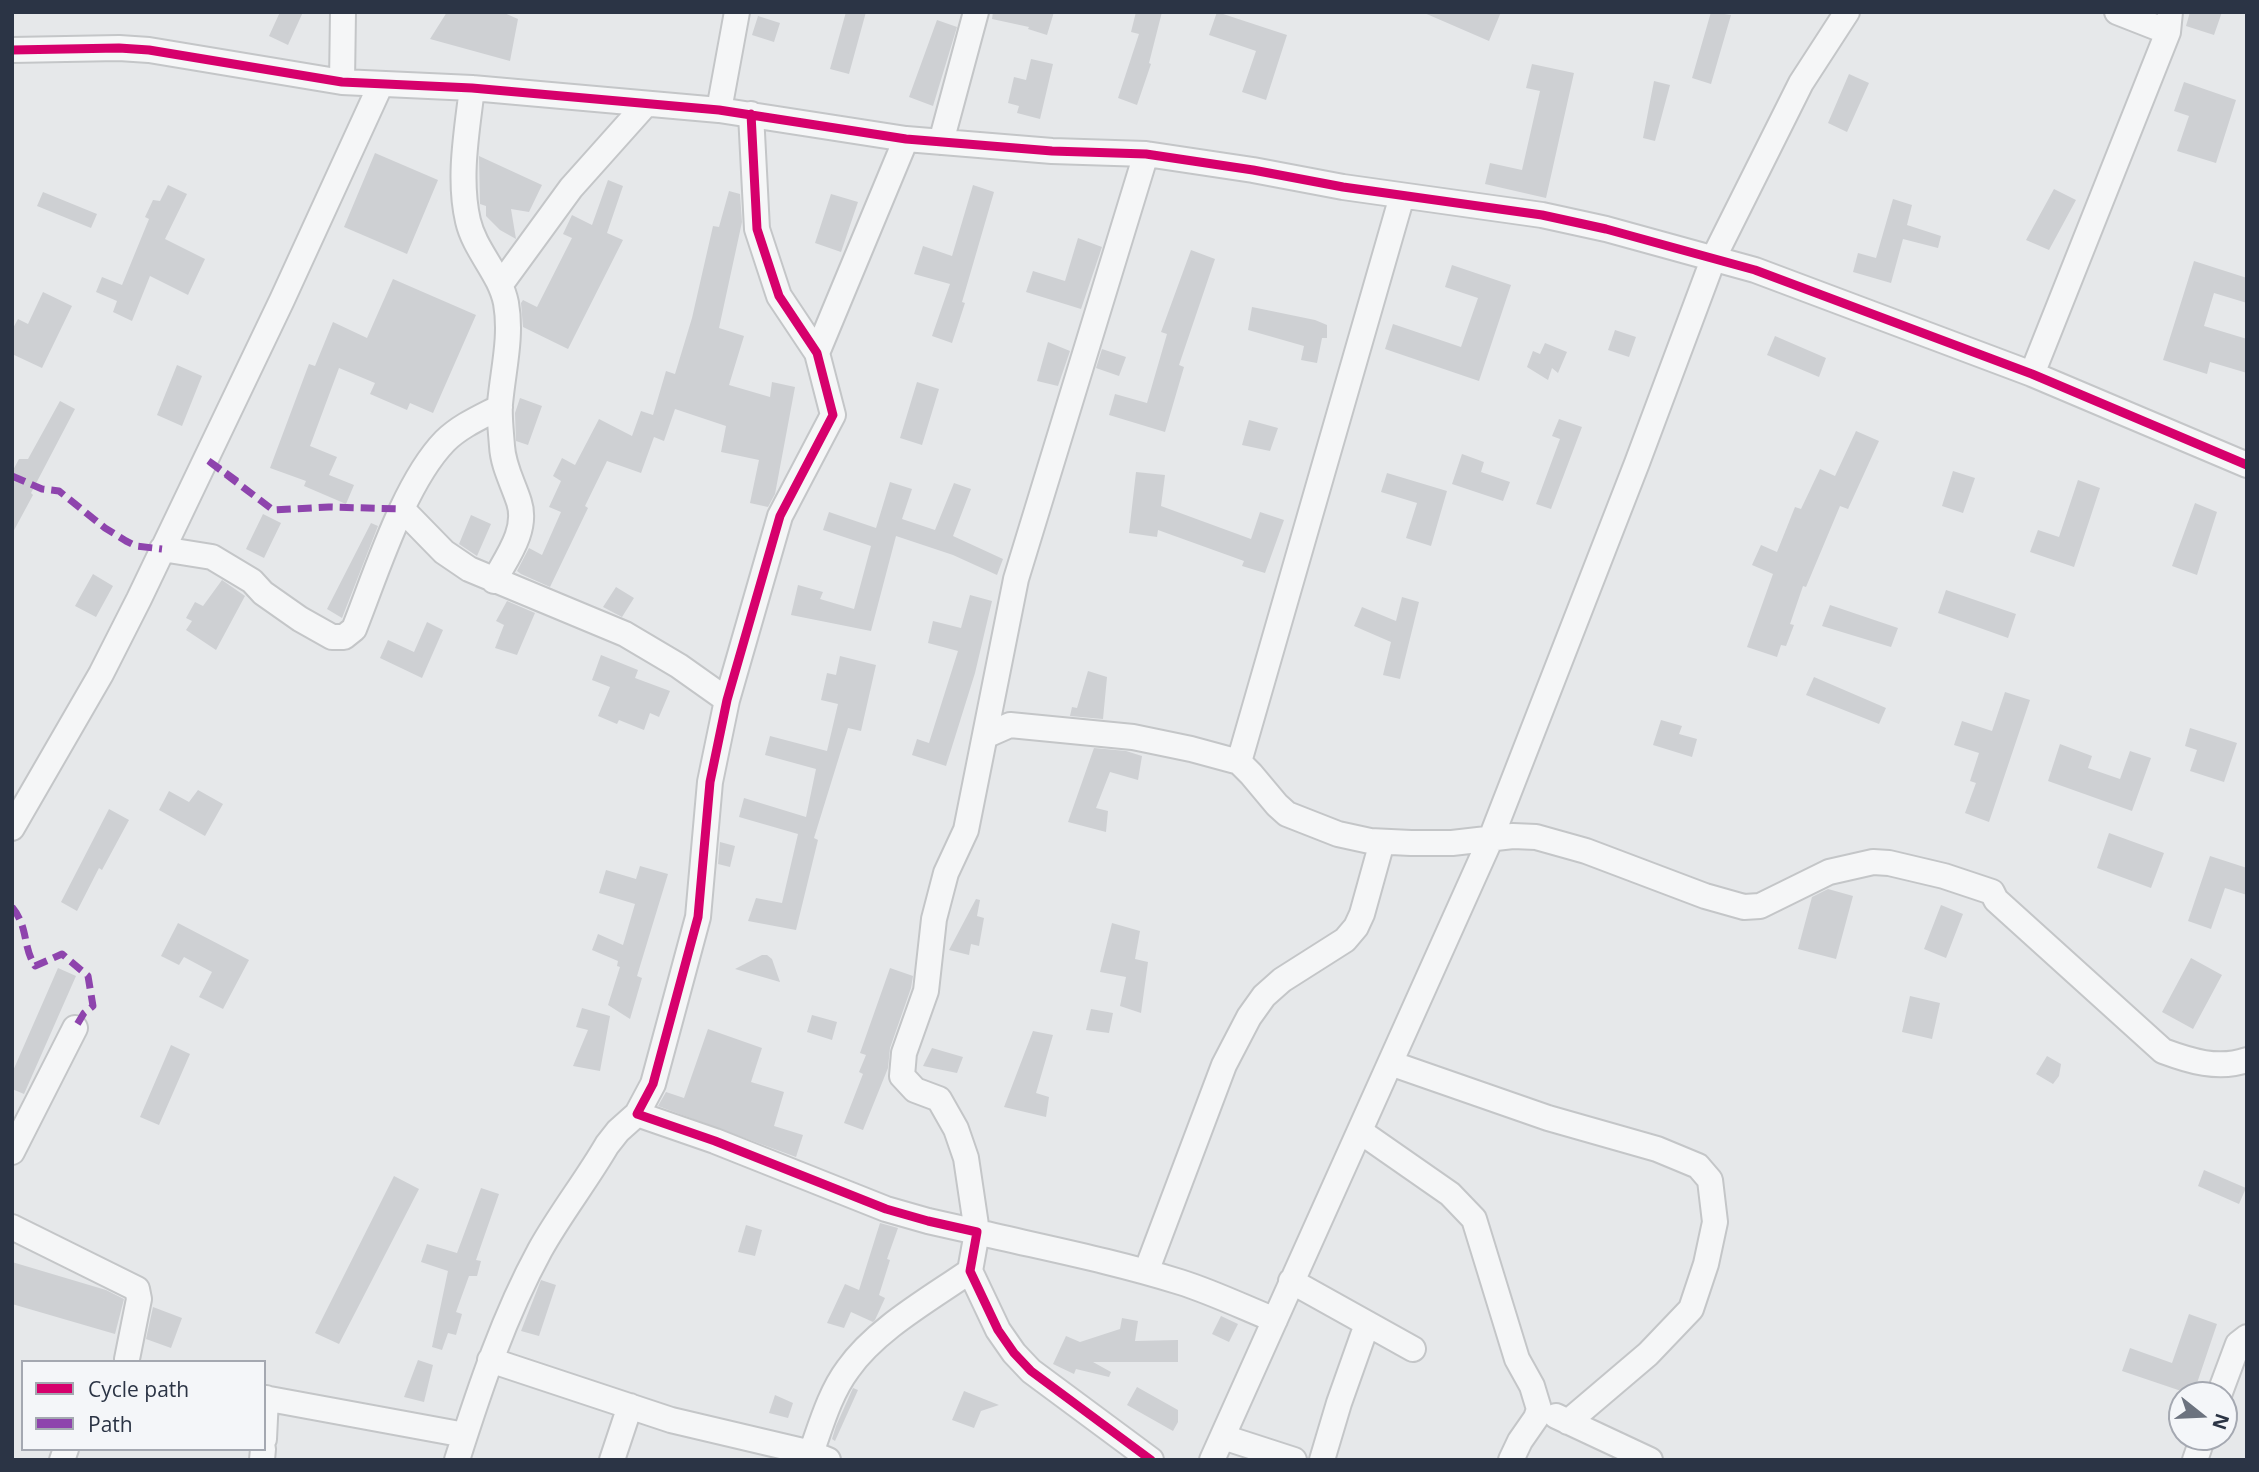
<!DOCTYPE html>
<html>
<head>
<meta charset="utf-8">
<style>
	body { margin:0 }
	#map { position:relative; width:2259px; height:1472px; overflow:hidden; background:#e6e8ea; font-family:"Open Sans",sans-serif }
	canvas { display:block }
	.frame { position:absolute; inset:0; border:14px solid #2b3445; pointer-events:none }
	.legend { position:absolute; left:21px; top:1360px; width:245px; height:91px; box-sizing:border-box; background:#f4f6f9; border:2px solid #a4a8b1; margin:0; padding:9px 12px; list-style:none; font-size:21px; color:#2b3445 }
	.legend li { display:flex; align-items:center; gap:14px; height:35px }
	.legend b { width:35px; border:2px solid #a4a8b1 }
	.north { position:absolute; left:2168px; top:1381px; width:70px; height:70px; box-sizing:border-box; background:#f4f6f9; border:2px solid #a4a8b1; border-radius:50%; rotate:108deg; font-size:19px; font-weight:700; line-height:28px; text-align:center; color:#2b3445 }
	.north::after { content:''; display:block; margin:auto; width:24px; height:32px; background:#6c737f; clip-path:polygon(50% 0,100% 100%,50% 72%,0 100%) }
</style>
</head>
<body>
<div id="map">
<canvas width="2259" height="1472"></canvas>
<div class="frame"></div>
<ul class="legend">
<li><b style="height:9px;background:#d6006c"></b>Cycle path</li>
<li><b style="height:9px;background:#8e44ad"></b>Path</li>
</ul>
<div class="north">N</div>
</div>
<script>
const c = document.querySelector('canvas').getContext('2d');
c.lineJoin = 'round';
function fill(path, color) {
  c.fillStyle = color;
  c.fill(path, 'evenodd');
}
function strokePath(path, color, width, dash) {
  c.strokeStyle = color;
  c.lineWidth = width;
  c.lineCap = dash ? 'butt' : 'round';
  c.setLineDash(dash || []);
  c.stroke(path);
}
fill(new Path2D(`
	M280,12H303L288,45L269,36Z
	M447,12H502L518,19L510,61L430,39Z
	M846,12H866L849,74L830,69Z
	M993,12H1054L1047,35L1028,29L1029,27L992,19Z
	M1136,12H1162L1149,63L1151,64L1137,105L1118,98L1139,34L1131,32Z
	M1217,12L1287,35L1266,100L1242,92L1256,51L1209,35Z
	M1422,12H1501L1489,41Z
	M1711,12L1731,15L1711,84L1692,78Z
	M2190,12H2222L2214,35L2186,26Z
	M758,16L780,23L774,42L752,35Z
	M937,20L957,27L933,106L909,97Z
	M1031,59L1053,64L1040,119L1017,113L1019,106L1008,103L1014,77L1026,80Z
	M1532,64L1574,73L1546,198L1485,184L1490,163L1522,170L1540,91L1526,88Z
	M1849,74L1869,83L1847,132L1828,123Z
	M1654,81L1670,85L1655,141L1643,138Z
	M2184,82L2236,100L2216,163L2177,151L2189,116L2174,111Z
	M375,153L438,180L407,254L344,227Z
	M479,156L542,185L529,212L511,209L516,239L500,230L486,216V206L480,204Z
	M608,180L623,186L607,233L623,240L568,349L523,327L521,303L523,300L537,307L572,238L563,234L572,215L592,225Z
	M168,185L187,194L165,239L205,259L188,295L150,276L132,321L113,312L117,301L96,292L102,277L122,285L149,219L145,217L153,200L160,201Z
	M973,185L994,192L962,302L965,303L952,343L932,336L950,284L914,274L923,246L952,256Z
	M2054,189L2076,200L2049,250L2026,240Z
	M729,191L740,194L742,222L719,328L744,336L729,385L770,397L772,382L795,387L775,494L768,507L750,503L759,460L721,452L726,426L675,409L664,441L654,437L641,473L607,461L585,506L588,508L550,587L521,574L517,571L529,548L542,555L561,512L549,507L561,481L553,476L562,458L575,465L599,419L632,436L641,411L653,415L666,371L675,374L692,318L713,226L719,227Z
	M43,192L97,214L91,228L37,206Z
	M831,194L858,202L841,252L815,243Z
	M1893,199L1912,205L1907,225L1941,236L1938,248L1903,239L1891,283L1853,272L1858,253L1876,258Z
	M1078,238L1102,247L1081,309L1026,292L1033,271L1065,281Z
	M1191,250L1215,259L1179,365L1184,367L1165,432L1109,415L1115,394L1147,403L1167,334L1161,332Z
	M2194,261L2247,278V303L2214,293L2204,326L2247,339V373L2210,362L2207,374L2163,360Z
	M1452,265L1511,285L1479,381L1385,349L1393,324L1461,347L1478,298L1445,287Z
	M393,279L476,315L433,413L410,403L407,410L370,394L375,383L339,368L310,446L337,457L329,475L354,485L346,504L304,486L306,481L270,468L309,364L315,366L333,322L367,338Z
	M43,292L72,306L42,368L12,354V330L18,319L28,324Z
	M1252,307L1315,320L1327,325V338H1322L1317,363L1301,360L1304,346L1248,330Z
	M1615,330L1636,337L1629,357L1608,350Z
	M1775,336L1826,358L1819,377L1767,355Z
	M1048,342L1070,351L1058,386L1037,381Z
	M1545,343L1567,352L1558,373L1552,368L1548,380L1527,367L1533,351L1540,354Z
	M1102,349L1126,357L1119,376L1096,368Z
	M177,365L202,376L182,426L157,415Z
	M917,382L939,389L922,445L900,438Z
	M520,398L542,406L528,445L516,441L515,413Z
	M60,401L75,409L31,493L33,495L12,534V472L19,459H28Z
	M1559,419L1582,427L1551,509L1536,504L1560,439L1552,436Z
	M1249,420L1278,428L1270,451L1242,445Z
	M1856,431L1879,441L1848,509L1840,506L1806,587L1803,586L1790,624L1794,625L1786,646L1781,645L1777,657L1747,647L1773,574L1752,565L1761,545L1777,552L1795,507L1801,509L1820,469L1835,476Z
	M1462,454L1484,462L1481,472L1510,482L1503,501L1452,484Z
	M1953,471L1975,478L1963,513L1942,506Z
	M1136,472L1165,475L1161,506L1251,539L1260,512L1284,520L1265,573L1242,566L1244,561L1158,530L1157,537L1129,533Z
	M1387,473L1447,491L1431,546L1406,538L1417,503L1381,492Z
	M2078,480L2100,488L2074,567L2030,552L2038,530L2059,537Z
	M890,482L912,489L902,519L935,530L954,483L971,489L953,536L1003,559L997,575L953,555L896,536L871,631L791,615L798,585L823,592L820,599L854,609L871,546L823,530L829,512L876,528Z
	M2195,503L2217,512L2197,575L2172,566Z
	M263,514L281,523L264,558L246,549Z
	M471,515L491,524L477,556L459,544Z
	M371,523L378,526L342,618L327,609Z
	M93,574L113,586L96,617L75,606Z
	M222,580L245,596L216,650L186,630L192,621L186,618L195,602L203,606Z
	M616,587L634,598L622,617L603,607Z
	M1946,590L2016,614L2008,638L1938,613Z
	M970,595L992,601L975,673L946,766L912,755L917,739L929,743L958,651L928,643L933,621L961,628Z
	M1402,597L1419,602L1400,679L1383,675L1391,642L1354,626L1362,607L1396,621Z
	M507,601L535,613L517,655L495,648L504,625L496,621Z
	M1830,605L1898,628L1891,647L1822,626Z
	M427,622L443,630L422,678L380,658L388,640L414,652Z
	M601,655L638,670L635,678L670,691L659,717L650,713L644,730L619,720L617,724L598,716L610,687L592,680Z
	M840,656L876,665L861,731L848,728L814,838L818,840L796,930L748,921L756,898L782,903L798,834L739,817L744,798L806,817L816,769L765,755L770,736L827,751L838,704L821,700L827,673L836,675Z
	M1088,671L1107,677L1103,719L1070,716L1072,707L1077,708Z
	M1814,677L1886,708L1879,724L1806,695Z
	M2005,692L2030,700L1989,822L1965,813L1976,783L1970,781L1979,753L1954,745L1962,721L1992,731Z
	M1661,720L1682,726L1679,734L1697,739L1692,757L1653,745Z
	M2190,728L2237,743L2224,782L2190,771L2197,750L2185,746Z
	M2060,744L2092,756L2088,768L2120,779L2130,751L2151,758L2132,811L2048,781Z
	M1094,748L1126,751L1142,756L1138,780L1110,772L1096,808L1108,811L1106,832L1068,822Z
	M198,790L223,804L205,836L159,810L169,791L189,802Z
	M109,809L129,820L102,870L99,868L77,911L61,902Z
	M2109,833L2164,853L2151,888L2097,868Z
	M720,842L735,846L730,867L718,864Z
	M2210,856L2247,868V895L2225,888L2211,929L2188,921Z
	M640,866L668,874L637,976L642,978L630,1019L608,1005L620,967L617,966L618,961L592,950L598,934L623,945L635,904L599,893L606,870L636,879Z
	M1828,889L1853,896L1836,959L1798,949L1812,897Z
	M976,899L980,900L977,916L984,918L979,946L971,944L969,955L949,950Z
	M1941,905L1963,914L1946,958L1924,949Z
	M178,923L249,960L223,1009L199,997L212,972L184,957L179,965L161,956Z
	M1112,923L1140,931L1135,959L1148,962L1141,1013L1120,1006L1126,977L1100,972Z
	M762,955H767L772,959L780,982L735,969Z
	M2191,958L2222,975L2193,1029L2162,1012Z
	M58,968L76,976L24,1094L12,1089V1073Z
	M890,968L913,976L911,988L890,1048L888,1068L863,1130L844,1123L863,1074L859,1072L866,1055L860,1053Z
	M1910,996L1940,1003L1932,1039L1902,1032Z
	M582,1008L610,1016L600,1071L573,1066L588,1030L576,1027Z
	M1091,1009L1113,1013L1109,1033L1086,1030Z
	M812,1015L837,1022L832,1040L807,1032Z
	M708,1029L762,1048L751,1082L784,1092L774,1126L803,1135L796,1157L658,1106L666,1092L684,1098Z
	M1033,1031L1053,1035L1036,1093L1049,1097L1046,1117L1004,1107Z
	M171,1045L190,1054L159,1125L140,1117Z
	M932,1048L963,1057L957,1073L923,1066Z
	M2047,1056L2061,1064L2059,1076L2053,1084L2036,1074Z
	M2204,1170L2246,1188L2239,1204L2198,1186Z
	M394,1176L419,1189L339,1344L315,1333Z
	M481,1188L499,1194L476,1260L481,1261L477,1276H469L456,1312L462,1314L456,1335L448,1333L442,1350L432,1347L448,1271L421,1262L427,1244L457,1253Z
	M880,1223L898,1228L887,1259L890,1260L879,1295L885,1298L875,1320L873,1322L851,1312L844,1328L827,1323L845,1284L859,1290Z
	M746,1225L762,1230L755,1256L738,1252Z
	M12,1262L106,1290L124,1299L115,1334L12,1304Z
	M541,1280L556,1285L539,1336L521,1331Z
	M153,1307L182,1318L171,1348L146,1339Z
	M2189,1314L2217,1324L2193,1395L2122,1371L2130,1348L2172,1363Z
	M1221,1316L1238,1324L1229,1342L1212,1334Z
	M1122,1318L1138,1321L1135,1341L1178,1340V1362H1093L1111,1372L1109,1377L1076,1369L1074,1374L1053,1364L1066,1336L1080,1342L1120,1329Z
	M418,1360L433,1365L424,1402L404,1397Z
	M1137,1387L1178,1410V1422L1173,1431L1127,1405Z
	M853,1388L858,1390L835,1441L832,1439L836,1426Z
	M964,1391L999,1405L981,1411L974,1428L952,1420Z
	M775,1395L793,1403L788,1418L769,1413Z`), '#ced0d3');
const minor = new Path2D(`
	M2117,12L2168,32
	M12,50L119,48L149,50L342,82L472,88L719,110L906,139L1052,151L1146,154L1253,170L1343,187L1542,215L1606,229L1755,270L2032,374L2247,465
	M342,82L343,12
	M472,88C467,131 458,178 468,221C475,251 500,273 506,303C512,337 503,370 500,404C499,417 501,432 502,446C503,466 513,483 519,502C528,530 507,557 494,581
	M719,110L737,12
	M751,114L757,229L779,296L817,353L833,415L780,516L727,700L710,782L698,917L653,1084L637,1114L715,1141L886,1209L928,1221L977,1232L970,1271L998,1330L1014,1353L1031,1371L1151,1460
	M941,142L976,12
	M1146,154L1016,579L966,830L946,873L934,919L926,991L904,1053L902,1076L915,1090L939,1099L956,1129L966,1158L977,1232C1045,1248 1113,1261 1180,1282C1212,1292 1243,1307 1275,1320
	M501,284L571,188L646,104
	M817,353L906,139
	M2032,374L2168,32L2170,12
	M402,509L444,552L469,569L625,634L679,666L727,700
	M162,549L212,557L252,581L263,593L300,619L332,637H344L354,629C376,574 404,483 445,441C460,426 481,417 500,407
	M985,736L1010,725L1133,737L1191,749L1239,762L1251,774L1277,805L1287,814L1338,834L1370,841L1411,843H1452L1513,836L1536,837L1586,851L1705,896L1744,907L1760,906L1829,872L1873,862L1889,863L1944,876L1992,892L1996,900L2163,1051C2190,1061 2218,1070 2247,1060
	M1239,762L1402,196
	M12,828L101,674L139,599L282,300L381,84
	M1390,1063L1548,1118L1657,1149L1698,1166L1710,1180L1715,1222L1706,1264L1691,1309L1648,1354L1568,1422
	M1361,1132L1450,1194L1474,1219L1517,1359L1532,1386L1539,1409L1536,1418L1520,1441L1511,1460
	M12,1152L75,1028
	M12,1227L137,1289L139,1299L127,1359
	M1146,1272L1224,1065L1249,1017L1264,996L1282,980L1345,940L1356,927L1362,914L1382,842
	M1291,1281L1413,1349
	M490,1360L671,1420L811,1453L828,1460
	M2219,1395L2238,1344L2247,1337
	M264,1398L465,1435
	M1556,1416L1650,1460
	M1223,1437L1294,1460
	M264,1439L266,1398
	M811,1453C821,1425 830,1393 848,1369C876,1329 930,1299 970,1271
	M62,1460L66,1449
	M262,1460L263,1449
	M457,1460C480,1388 504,1316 540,1250C560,1214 586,1181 607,1145L618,1131L637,1114
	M612,1460L630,1406
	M1212,1460L1491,838L1637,463L1714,257L1801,83L1847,12
	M1322,1460L1339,1403L1367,1324
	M2195,1460L2203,1437`);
strokePath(minor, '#c4c6c8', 28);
strokePath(minor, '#f5f6f7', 24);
strokePath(new Path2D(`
	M12,476L42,489L59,491L105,528L126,541L136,546L162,549
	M237,481L206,459L273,510L329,507L402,509
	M12,907C29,928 22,945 35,966L62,954L88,976L93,1006L84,1013L75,1028`), '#8e44ad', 7, [14, 7]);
strokePath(new Path2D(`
	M12,50L119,48L149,50L342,82L472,88L719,110L906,139L1052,151L1146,154L1253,170L1343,187L1542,215L1606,229L1755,270L2032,374L2247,465
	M751,114L757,229L779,296L817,353L833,415L780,516L727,700L710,782L698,917L653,1084L637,1114L715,1141L886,1209L928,1221L977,1232L970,1271L998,1330L1014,1353L1031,1371L1151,1460`), '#d6006c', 9);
</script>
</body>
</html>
